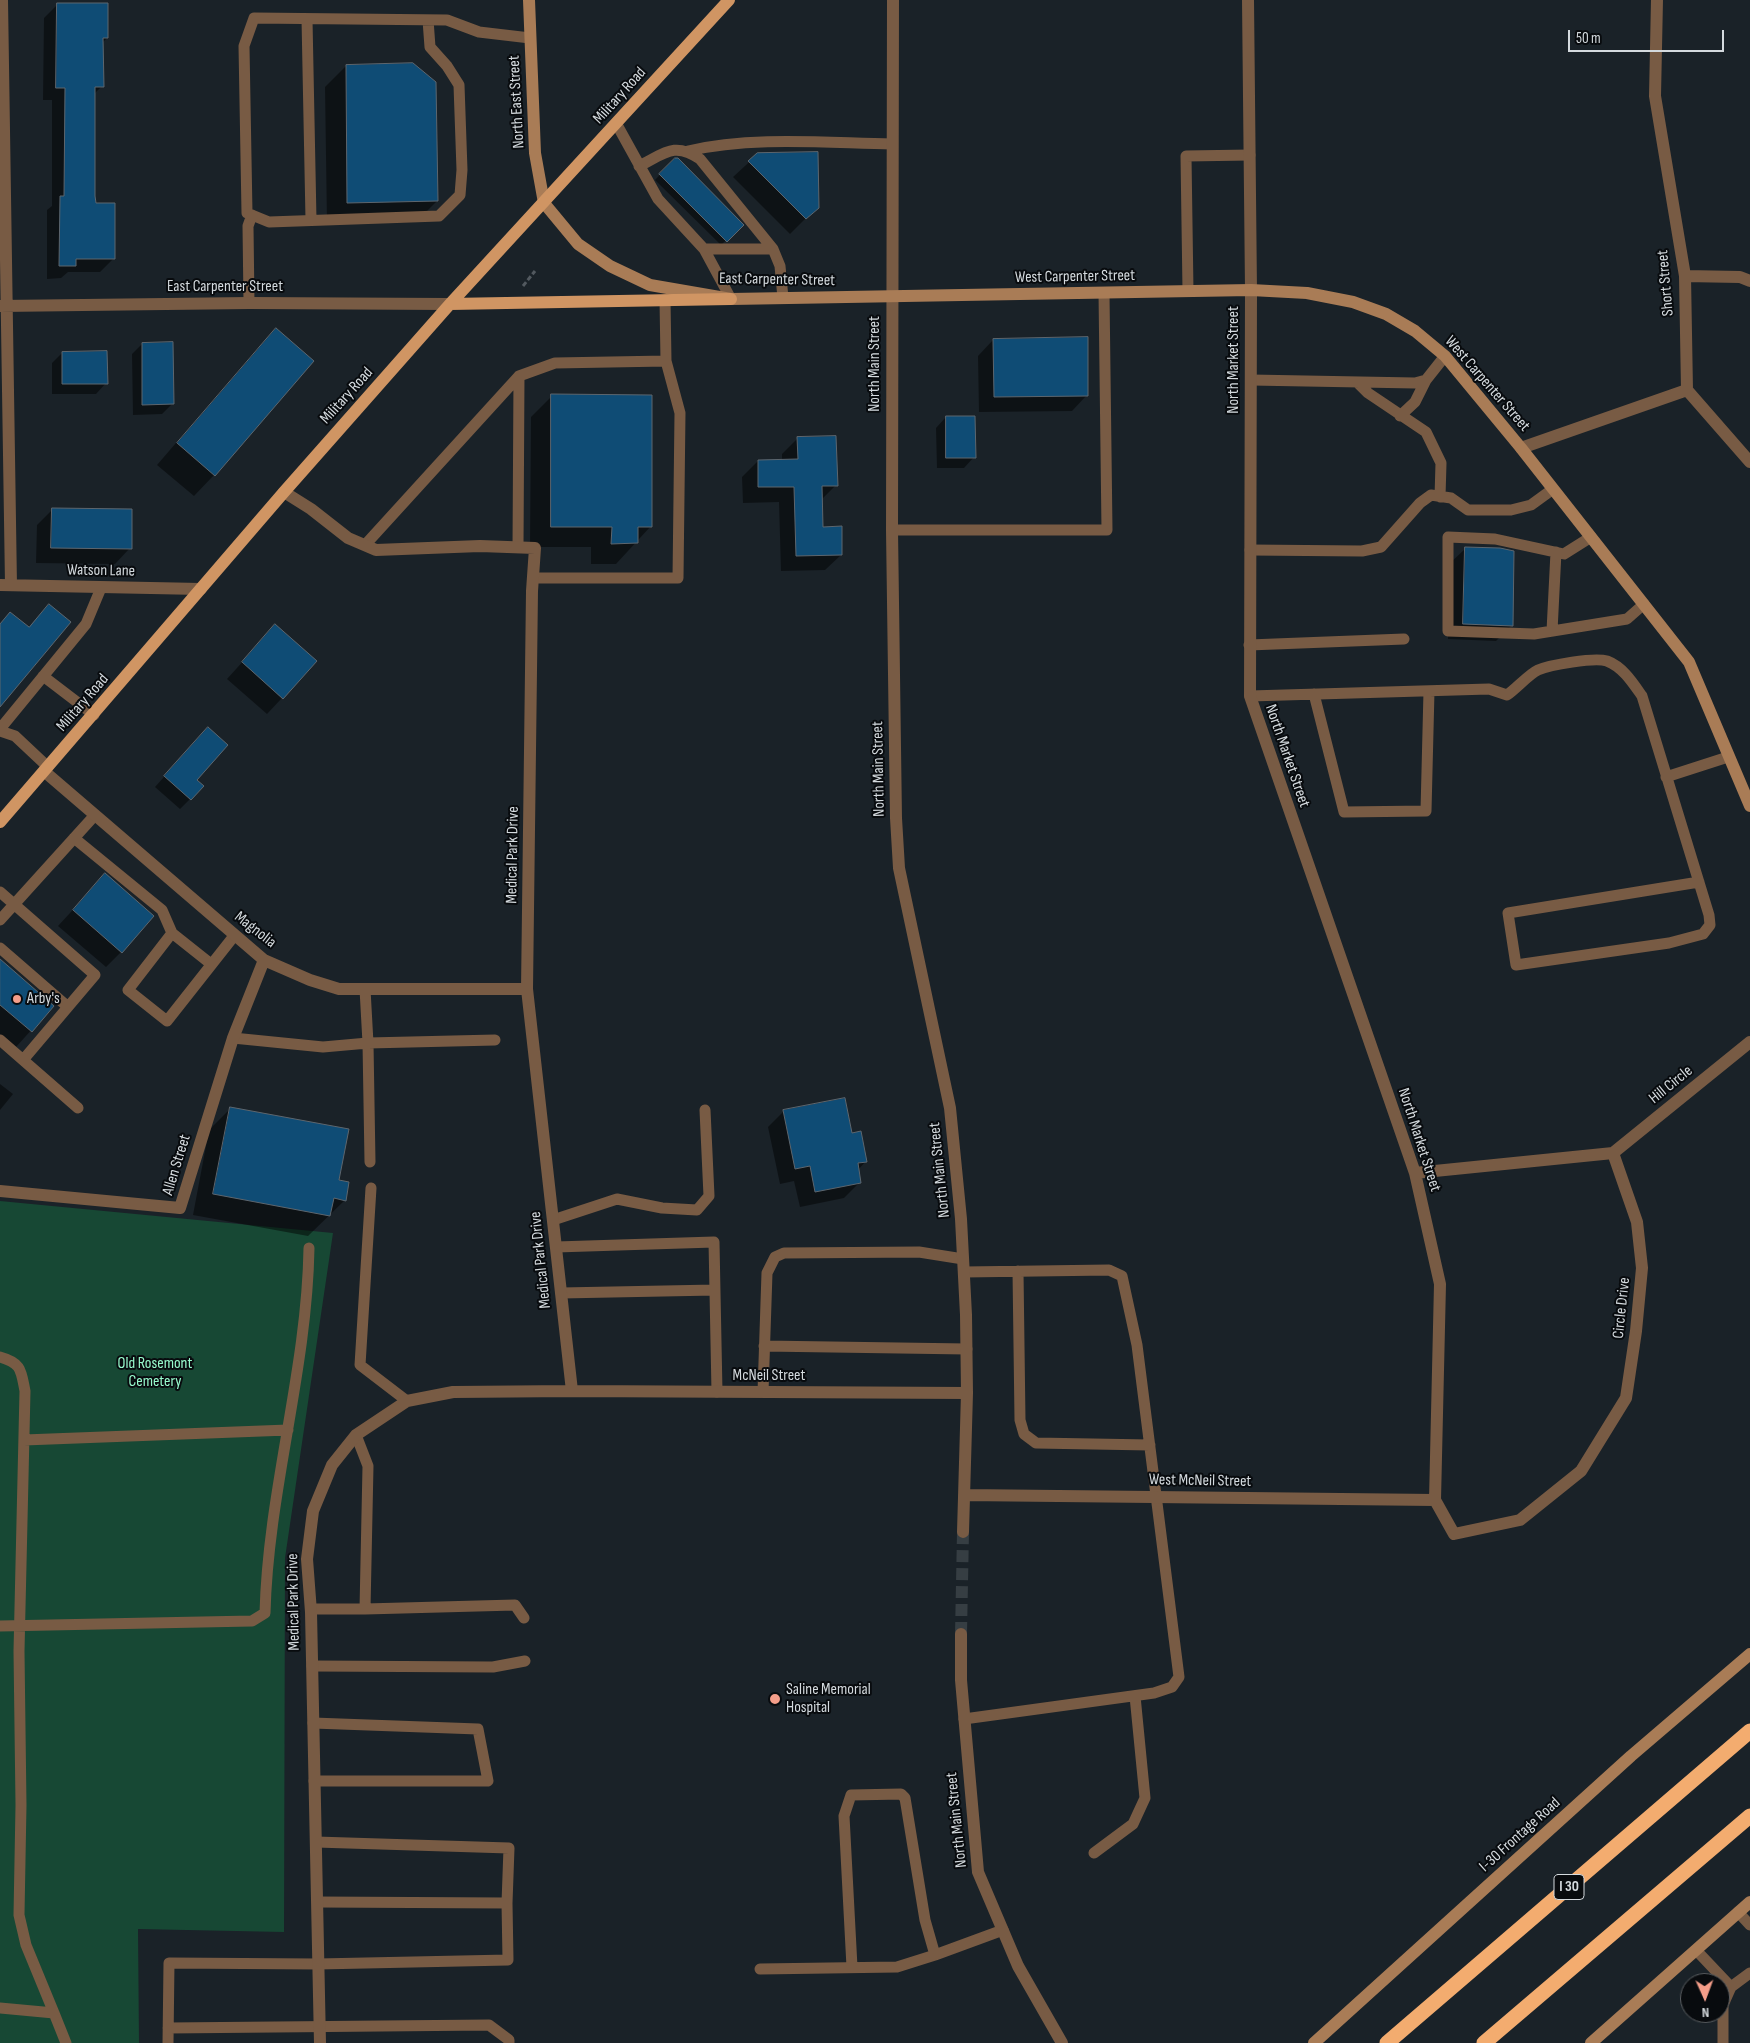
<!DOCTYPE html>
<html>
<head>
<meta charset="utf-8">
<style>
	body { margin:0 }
	#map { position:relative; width:1750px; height:2043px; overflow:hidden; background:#1a2228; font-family:"Sofia Sans Condensed",sans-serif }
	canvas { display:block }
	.north { position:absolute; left:1680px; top:1973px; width:50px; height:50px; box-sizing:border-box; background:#080b0e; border:1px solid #5a5e61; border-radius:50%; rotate:178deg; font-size:14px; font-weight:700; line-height:20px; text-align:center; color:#d4dade }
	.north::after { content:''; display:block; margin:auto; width:18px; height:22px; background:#f49e8a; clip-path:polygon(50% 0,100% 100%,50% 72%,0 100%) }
	.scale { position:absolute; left:1568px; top:30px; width:156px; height:22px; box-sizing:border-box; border:2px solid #d4dade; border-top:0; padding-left:6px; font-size:15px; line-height:18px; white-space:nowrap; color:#d4dade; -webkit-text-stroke:4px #080b0e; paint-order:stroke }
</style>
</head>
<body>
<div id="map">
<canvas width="1750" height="2043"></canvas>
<div class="north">N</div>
<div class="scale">50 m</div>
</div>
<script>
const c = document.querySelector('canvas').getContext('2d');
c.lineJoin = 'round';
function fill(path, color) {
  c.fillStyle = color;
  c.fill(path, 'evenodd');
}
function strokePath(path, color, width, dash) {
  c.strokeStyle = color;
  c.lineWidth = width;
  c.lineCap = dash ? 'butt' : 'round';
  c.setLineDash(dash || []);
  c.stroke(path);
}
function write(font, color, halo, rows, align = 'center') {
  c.font = font + ' "Sofia Sans Condensed",sans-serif';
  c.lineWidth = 4;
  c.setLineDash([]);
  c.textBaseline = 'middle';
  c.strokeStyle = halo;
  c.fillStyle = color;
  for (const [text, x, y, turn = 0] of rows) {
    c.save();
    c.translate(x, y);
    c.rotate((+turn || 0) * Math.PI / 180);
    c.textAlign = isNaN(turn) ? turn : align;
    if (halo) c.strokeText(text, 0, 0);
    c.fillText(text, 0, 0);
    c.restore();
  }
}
fill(new Path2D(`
	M0,1201L333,1233L285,1558L284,1932L138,1929L139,2043H0Z`), '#174834');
fill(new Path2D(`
	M57,5L107,38L102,43V86L93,95V196L114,258L100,272H68L61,278L47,279V210L52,206V100H43L44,18Z
	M346,66L437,201L416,222L327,223L325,87Z
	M758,154L817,207L790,234L733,177Z
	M675,159L742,225L721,245L655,180Z
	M276,330L214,475L194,496L157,465L255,351Z
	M993,340L1087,395L1072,411L979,412L978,356Z
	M142,344L172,404L162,414L133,415L132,354Z
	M62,353L106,383L96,394H52V363Z
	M552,396L651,526L616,564H591V547H530L531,417Z
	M946,417L974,457L964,468H937L936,428Z
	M798,438L836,485L821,500L822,528L841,555L825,570L781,571L779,502L743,503L742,477L758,461H782V454Z
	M52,510L130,548L115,564L36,563L37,525Z
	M1465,549L1512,625L1496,641L1448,639L1449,564Z
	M275,626L282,698L267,714L227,679Z
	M198,739L196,780L190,799L180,809L155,787Z
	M105,875L121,952L106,967L58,926Z
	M0,961L53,1006L16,1047L0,1034Z
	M0,1084L13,1094L0,1110Z
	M230,1109L338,1181L345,1200L308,1236L193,1215L209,1130Z
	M784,1111L851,1134L866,1161L858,1170L860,1182L844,1198L800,1207L794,1181L780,1184L768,1127Z`), '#0007');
const building = new Path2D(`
	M57,3H108V38H103L104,87H95V196L96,203H115V259H76V266H59L60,196H64L65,88H56Z
	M413,63L436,82L438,201L347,203L346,65Z
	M818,152L819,208L806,219L748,161L757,153Z
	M675,158H678L744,225L727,242L659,174Z
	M276,328L314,361L215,476L177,443Z
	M1088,337V396L994,397L993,339Z
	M173,342L174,404L142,405V343Z
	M107,351L108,384H62V352Z
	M551,394L652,395V527H638V543L611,544L612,527H551Z
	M946,416H975L976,458H946Z
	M836,436L838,486H822L823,527L842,526V555L796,556L794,487H758V460L798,459L797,437Z
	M52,508L132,509V549L51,548Z
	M1465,547L1500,548L1514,551L1513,626L1463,624Z
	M49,604L71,622L0,707V624L10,612L29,627Z
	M275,624L317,661L283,699L242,662Z
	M208,727L228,745L197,780L204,786L191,800L164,776Z
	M105,873L154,916L122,953L73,910Z
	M0,959L54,1006L32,1032L0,1005Z
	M845,1098L852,1133L861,1131L867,1162L858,1163L861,1183L815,1192L810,1166L795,1169L783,1110Z
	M230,1107L349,1129L339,1180L349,1182L346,1201L334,1198L330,1216L213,1194Z`);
fill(building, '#0f4c75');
strokePath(building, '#5d666e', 1);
strokePath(new Path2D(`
	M961,1634L963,1532`), '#363e43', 12, [12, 6]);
strokePath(new Path2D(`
	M523,286L535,271`), '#52595f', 3, [5, 2.5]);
strokePath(new Path2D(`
	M307,19L311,220
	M428,20L430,47L447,66L459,85L462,170L460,195L439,216L269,222L247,213L244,46L254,18L447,20L479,32L530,38
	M616,123L658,199L704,249L731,299
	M688,151C752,136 826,143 892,144
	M639,166C664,154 674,141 700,159L773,249
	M704,249H773L780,266L783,298
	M1188,291L1186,156L1250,155
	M665,300L666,361
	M249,303L248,226L252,215
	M1251,380L1415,383L1426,380
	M1357,382L1368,393L1426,432L1441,463L1440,497
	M1400,416L1415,402L1426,380L1445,356
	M892,530H1107L1104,293
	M1591,537L1564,554L1495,539L1448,537V631L1534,634L1627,619L1644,604
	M365,545L519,376
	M518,547L519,376L555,363L666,361L680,413L678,578H533
	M1250,550L1362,551L1381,547L1420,503L1431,495L1451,498L1468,510H1511L1531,505L1553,489
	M1552,631L1556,552
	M1249,645L1404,639
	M43,676L94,715
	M1314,694L1344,812L1426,811L1429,691
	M1250,696L1489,689L1507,695C1516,689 1529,674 1538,670C1550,665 1594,657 1607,661C1623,667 1633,683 1642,696L1709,915L1710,925L1703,934L1669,943L1516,965L1508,913L1699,882
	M0,729L86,624L101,588
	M0,731L15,736L48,767
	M1666,777L1728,757
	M74,838L162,910L172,933L211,964
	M0,892L95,975L23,1060
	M0,920L95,815
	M172,933L128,990L167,1021L234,936
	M0,948L68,1007
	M365,989L368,1043L495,1040
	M233,1038L323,1047L368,1043L370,1162
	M0,1040L78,1108
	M371,1188L360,1365L407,1401
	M553,1220L617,1199L662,1208L697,1210L709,1196L705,1110
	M556,1247L714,1242L717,1392
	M1018,1271L1020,1420L1024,1434L1036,1443L1150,1445
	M964,1272L1109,1270L1122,1276L1137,1345L1179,1677L1172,1687L1154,1693L964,1719
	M561,1293L715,1290
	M764,1346L967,1349
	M0,1357C22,1363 21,1371 25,1391L19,1651L21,1805L19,1915L26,1945L54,2013
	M763,1392L767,1273L775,1257L784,1253L919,1252L963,1259
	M356,1435L368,1466L365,1609
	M24,1440L288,1430
	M311,1609H365L515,1605L524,1618
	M0,1626L252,1621L265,1613C268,1491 307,1371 309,1248
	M312,1666L493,1667L525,1661
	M313,1723L478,1729L488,1781H314
	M316,1842L509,1848L507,1903L317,1902
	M1094,1853L1133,1824L1145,1798L1135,1696
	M1738,1912L1750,1925
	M1696,1950L1731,1987
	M852,1967L844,1816L851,1795L901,1794L905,1798L925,1920L935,1955
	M760,1969L897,1967L935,1955L1003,1930
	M0,2008L54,2013L66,2043
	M168,2028L489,2025L509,2040V2043
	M168,2043L169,1963L318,1964L508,1960L507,1903
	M1723,2043V2005L1731,1987L1750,1973`), '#785b44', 11);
strokePath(new Path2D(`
	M2,0L11,585
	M893,0L892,530L896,818L899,868L950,1108L961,1219L966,1315L967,1393L963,1532
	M1248,0L1251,290L1250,696L1415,1173L1440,1284L1435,1500L1454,1534L1520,1520L1581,1471L1626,1398L1636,1331L1642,1268L1637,1222L1613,1153
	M1657,0L1655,96L1685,276L1687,390
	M1685,276L1740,277L1750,281
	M0,306L249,303L450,304
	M1687,390L1750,462
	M1521,448L1687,390
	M284,492L311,509L348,538L376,550L480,546L535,548L532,591L527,989L572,1391L453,1392L407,1401L356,1435L332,1465L313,1511L307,1559L311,1612L320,2043
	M0,585L201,589
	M45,772L264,960L310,980L339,989H527
	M1613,1153L1750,1042
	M1415,1173L1613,1153
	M0,1191L180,1208L233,1038L264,960
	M572,1391L967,1393
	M964,1495L1435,1500
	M961,1634V1680L978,1872L1018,1966L1062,2043`), '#785b44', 12);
strokePath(new Path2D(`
	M529,0L535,153L544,203L578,244L610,266L650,285L731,299L1251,290L1307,293L1353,302L1386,314L1415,331L1445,356L1521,448L1689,662L1750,806
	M1314,2043L1631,1756L1750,1654
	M1591,2043L1750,1902`), '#a97c56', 12);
strokePath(new Path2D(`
	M450,304L731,299
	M0,822L284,492L450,304L729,0`), '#d09563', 12);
strokePath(new Path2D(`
	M1387,2043L1750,1731
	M1484,2043L1750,1816`), '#f3ac6f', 15);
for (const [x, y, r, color] of [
	[17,999,5,"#f49e8a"],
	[775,1699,6,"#f49e8a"]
]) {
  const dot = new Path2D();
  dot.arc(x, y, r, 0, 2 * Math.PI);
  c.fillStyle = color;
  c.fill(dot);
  strokePath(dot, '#080b0e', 2);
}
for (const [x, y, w] of [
	[1569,1887,30]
]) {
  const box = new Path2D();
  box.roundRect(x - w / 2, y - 12.5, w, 25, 4);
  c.fillStyle = '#080b0e';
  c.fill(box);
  strokePath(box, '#d4dade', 1);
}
write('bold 15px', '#d4dade', null, [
	["I 30",1569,1887]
]);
write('16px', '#d4dade', '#080b0e', [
	["Military Road",620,96,-48],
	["North East Street",517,102,-93],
	["West Carpenter Street",1075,277,-1],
	["East Carpenter Street",777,280,1],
	["Short Street",1666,283,-95],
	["East Carpenter Street",225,287],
	["North Market Street",1234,360,-90],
	["North Main Street",875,364,-90],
	["West Carpenter Street",1487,384,49],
	["Military Road",347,396,-48],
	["Watson Lane",101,571,1],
	["Military Road",83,703,-49],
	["North Market Street",1287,756,71],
	["North Main Street",879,769,-91],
	["Medical Park Drive",513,855,-89],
	["Magnolia",255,930,38],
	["Hill Circle",1671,1085,-39],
	["North Market Street",1419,1140,72],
	["Allen Street",177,1165,-73],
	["North Main Street",940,1170,-96],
	["Medical Park Drive",541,1260,-96],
	["Circle Drive",1622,1308,-84],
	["McNeil Street",769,1376],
	["West McNeil Street",1200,1481,1],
	["Medical Park Drive",294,1602,-91],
	["North Main Street",957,1820,-96],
	["I-30 Frontage Road",1520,1835,-42]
]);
write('16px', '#d4dade', '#080b0e', [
	["Arby's",27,999],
	["Saline Memorial",786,1690],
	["Hospital",786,1708]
], 'left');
write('16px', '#97fbcd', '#080b0e', [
	["Old Rosemont",155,1364],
	["Cemetery",155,1382]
]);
</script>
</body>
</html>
